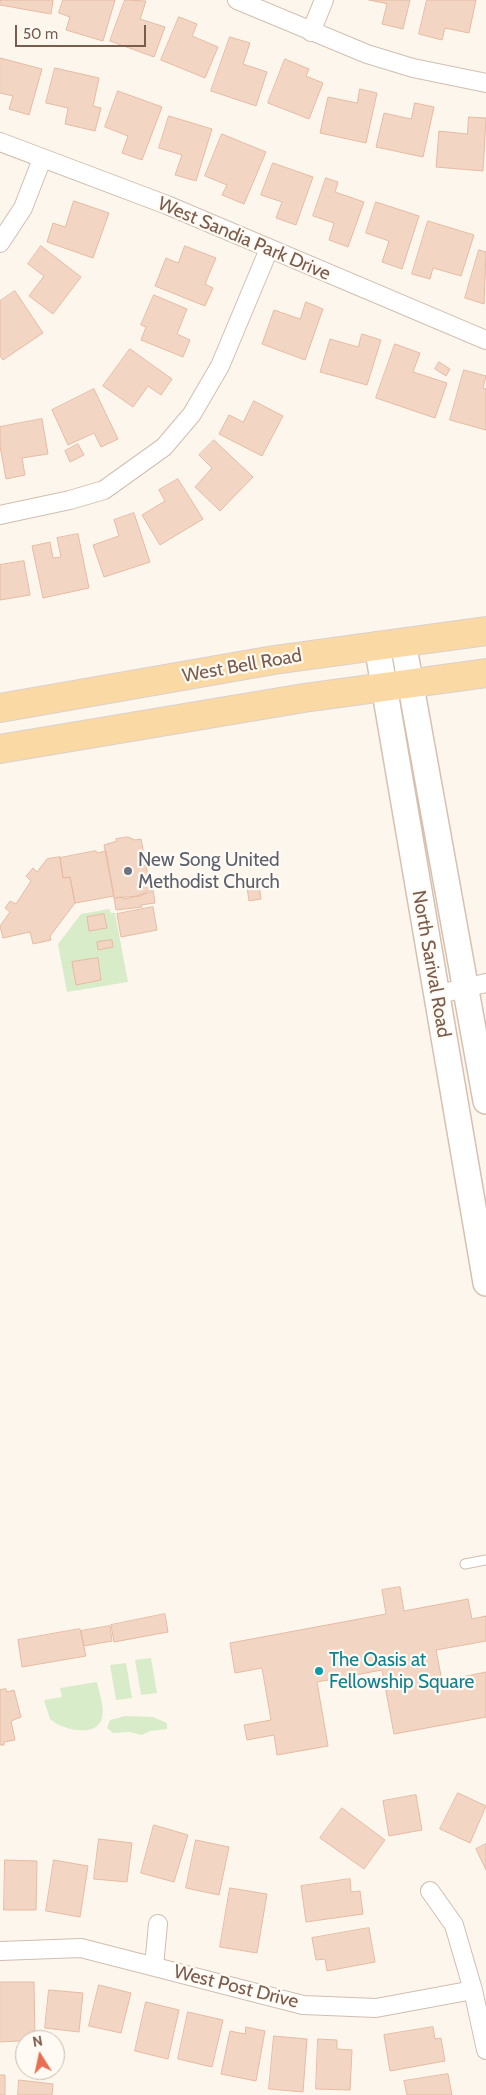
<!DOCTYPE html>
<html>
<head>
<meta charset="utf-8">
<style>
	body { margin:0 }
	#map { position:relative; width:486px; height:2095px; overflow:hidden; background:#fdf6ec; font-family:Cabin,sans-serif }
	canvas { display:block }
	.north { position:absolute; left:15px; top:2030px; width:50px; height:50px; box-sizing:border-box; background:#fffaf3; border:1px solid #cabbb1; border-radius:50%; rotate:350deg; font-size:14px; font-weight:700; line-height:20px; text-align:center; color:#7a5c4d }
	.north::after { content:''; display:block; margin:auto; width:18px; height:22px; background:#e76f51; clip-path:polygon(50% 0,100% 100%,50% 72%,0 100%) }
	.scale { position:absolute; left:15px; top:25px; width:131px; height:22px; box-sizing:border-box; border:2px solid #7a5c4d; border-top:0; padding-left:6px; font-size:15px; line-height:18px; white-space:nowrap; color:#7a5c4d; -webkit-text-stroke:4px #fffaf3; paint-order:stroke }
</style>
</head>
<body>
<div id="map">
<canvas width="486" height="2095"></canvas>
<div class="north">N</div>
<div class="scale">50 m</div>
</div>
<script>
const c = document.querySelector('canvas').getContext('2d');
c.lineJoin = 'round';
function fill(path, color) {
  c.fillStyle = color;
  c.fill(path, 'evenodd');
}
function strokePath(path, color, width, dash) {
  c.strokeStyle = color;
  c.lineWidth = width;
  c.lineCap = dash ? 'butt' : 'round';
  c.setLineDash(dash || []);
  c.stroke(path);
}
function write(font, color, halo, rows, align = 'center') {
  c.font = font + ' Cabin,sans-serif';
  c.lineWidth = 4.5;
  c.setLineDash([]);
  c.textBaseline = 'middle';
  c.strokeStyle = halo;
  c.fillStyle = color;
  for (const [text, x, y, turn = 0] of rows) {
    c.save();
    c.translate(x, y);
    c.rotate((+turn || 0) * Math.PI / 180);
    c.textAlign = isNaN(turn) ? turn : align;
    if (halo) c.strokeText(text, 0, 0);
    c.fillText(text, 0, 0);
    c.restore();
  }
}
fill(new Path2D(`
	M109,909L111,913H115L128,982L67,992L58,944L81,914Z
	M151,1658L157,1693L141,1695L135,1660Z
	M126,1663L132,1698L116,1700L110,1665Z
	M97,1682C99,1693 105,1708 102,1718C97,1739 60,1729 50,1719L44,1700L62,1697L60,1688Z
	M125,1716L153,1717L167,1723V1729L150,1731L142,1735L130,1732L113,1733L107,1728L110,1720Z`), '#d8ecc9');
const building = new Path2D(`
	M1,0H53L51,14L0,5Z
	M63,0H115L103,41L66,30L70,17L59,13Z
	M125,0L146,1L140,19L165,27L154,57L110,41Z
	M369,0H410L403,29L382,24L387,4Z
	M427,0H476L469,33L445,28L442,40L419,34Z
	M179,17L197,24L192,36L218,47L205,78L161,60Z
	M230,37L250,43L243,64L267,72L256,106L211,91Z
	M0,58L42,69L29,115L9,109L13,96L0,93Z
	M285,59L309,69L306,76L323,83L309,119L268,103Z
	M55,68L99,78L93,106L101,108L95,131L65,124L68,108L46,103Z
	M360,89L377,93L366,143L320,133L328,97L357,103Z
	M118,91L162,107L142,160L122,153L128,136L105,127Z
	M415,103L434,107L423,157L376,147L384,113L411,119Z
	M169,116L212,129L196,181L175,175L182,155L159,148Z
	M469,117L486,118L483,171L436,167L439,131L467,134Z
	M222,134L266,152L244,204L222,195L227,185L205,176Z
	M273,163L313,177L296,225L276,218L282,202L261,195Z
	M326,178L338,182L335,192L364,202L348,247L329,240L334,223L313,216Z
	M74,201L109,213L93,258L47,242L53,223L65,227Z
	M376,202L419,216L402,269L382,262L389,241L366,233Z
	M428,221L474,235L461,276L433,268L430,279L412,274Z
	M41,246L81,277L53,314L29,296L44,276L28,264Z
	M185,246L216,258L205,284L213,288L205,306L155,286L166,258L178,263Z
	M479,250L486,252L484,304L465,298Z
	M15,291L43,333L3,360L0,356V301Z
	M154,295L187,309L177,334L190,340L183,357L141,340L146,327L141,325Z
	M306,302L323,309L305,360L262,344L274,310L300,319Z
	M362,334L381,340L367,385L320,372L330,339L358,347Z
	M395,344L420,353L413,372L447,383L435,418L376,398Z
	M130,349L172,379L161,395L148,386L133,407L103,386Z
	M439,362L450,369L446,376L435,369Z
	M464,370L486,376L483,388L486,389V430L450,420Z
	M94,389L118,439L101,447L94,433L68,445L52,410Z
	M254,401L283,416L262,456L219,434L229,415L243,422Z
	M42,419L48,454L22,458L25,475L6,479L0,446V427Z
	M214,440L253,477L220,511L195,487L212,468L199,455Z
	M78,444L84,455L70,462L65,451Z
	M178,479L203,519L160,545L142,515L165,501L159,490Z
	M134,513L150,562L104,577L93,545L119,536L114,520Z
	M78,534L89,588L43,598L32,546L50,542L53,558L61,557L57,538Z
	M24,561L30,595L0,600V565Z
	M128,837L135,840L141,839L151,892L125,899L121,897L114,898L104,845L117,841L116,839Z
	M96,851L97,853L106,851L114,896L75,903L70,877L63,878L60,858Z
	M60,857L63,878L70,877L75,903L50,936L51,940L33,944L30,932L3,938L0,926L10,912L5,908L10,901L16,904L31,881L26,876L33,868L37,872L47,859Z
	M259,885L261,899L249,901L247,887Z
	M150,890H153L155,903L141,905L142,907L116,910L114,898L140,896Z
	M153,907L157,930L121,937L117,914Z
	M104,914L107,928L89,931L87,917Z
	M112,940L113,947L98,950L97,942Z
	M98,958L101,980L76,985L72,962Z
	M400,1587L404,1611L468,1599L472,1619L486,1616V1641L436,1650L442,1681L486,1672V1717L394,1734L382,1670L317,1682L328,1746L277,1755L274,1735L247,1740L244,1725L271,1720L262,1668L235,1673L230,1643L386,1614L382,1590Z
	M165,1614L168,1632L114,1642L111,1625Z
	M110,1626L112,1641L84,1646L81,1631Z
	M80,1629L86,1656L22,1667L18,1640Z
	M6,1689L7,1692L14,1690L21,1717L11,1721L15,1740L4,1742V1745H0V1690Z
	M458,1793L486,1806L470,1843L440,1829Z
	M416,1795L422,1830L389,1836L383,1801Z
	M342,1808L385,1840L364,1869L320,1838Z
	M154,1825L188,1835L174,1882L141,1873Z
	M99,1839L132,1843L127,1882L94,1879Z
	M196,1840L229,1847L219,1895L186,1888Z
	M486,1844V1870L476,1849Z
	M5,1860L37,1861L36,1910H4Z
	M54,1860L88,1866L80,1917L46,1911Z
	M350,1879L351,1892L360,1891L363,1914L306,1922L301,1886Z
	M230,1888L267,1894L257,1953L220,1947Z
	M369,1928L375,1962L327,1971L325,1959L316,1960L312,1938Z
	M0,1982H34L35,2040L0,2042Z
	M99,1985L131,1993L121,2033L89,2026Z
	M49,1990L83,1993L79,2032L45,2028Z
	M146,2002L179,2010L168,2059L135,2051Z
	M188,2012L223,2020L212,2067L178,2059Z
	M246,2027L265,2031L256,2081L221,2074L230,2031L245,2034Z
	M433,2027L435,2039L441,2038L445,2061L390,2071L384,2035Z
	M274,2036L307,2039L303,2092L269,2089Z
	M318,2039L337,2040V2049L352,2050L350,2090L316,2089Z
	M448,2074L452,2095H407L404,2081Z
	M0,2075H5V2095H0Z
	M19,2080L53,2084L52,2095H18Z`);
fill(building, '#f3d5c3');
strokePath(building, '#e6bba3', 1);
const service = new Path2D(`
	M465,1564L486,1560`);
const minor = new Path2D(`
	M237,0L367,54L413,68L486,83
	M311,32L324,0
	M0,142L167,205L486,340
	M0,243L23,208L42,159
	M0,515L70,500L104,490L164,447L192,414L220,366L269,249
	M435,995L486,983
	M430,1891L454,1925L473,1990L486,2050
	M0,1951L81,1948L303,2005L376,2008L473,1990
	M154,1966L158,1924`);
const secondary = new Path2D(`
	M403,642L486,1101
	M377,645L486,1283`);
const primary = new Path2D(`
	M0,708L274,660L486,631
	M0,749L304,698L486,673`);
strokePath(service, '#d1beb0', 11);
strokePath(minor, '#d1beb0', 20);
strokePath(secondary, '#d6c0b0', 28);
strokePath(primary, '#dad1cd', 30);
strokePath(service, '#fff', 9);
strokePath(minor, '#fff', 18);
strokePath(secondary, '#fff', 25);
strokePath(primary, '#fbd9a5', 28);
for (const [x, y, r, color] of [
	[128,871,5,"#6b7280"],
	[319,1671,5,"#0f9aa8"]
]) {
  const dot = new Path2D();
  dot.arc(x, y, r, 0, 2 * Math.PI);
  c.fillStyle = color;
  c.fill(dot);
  strokePath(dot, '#fffaf3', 2);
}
write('19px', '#7a5c4d', '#fffaf3', [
	["West Sandia Park Drive",244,239,23],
	["West Bell Road",242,666,-10],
	["North Sarival Road",431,964,80],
	["West Post Drive",236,1987,14]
]);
write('19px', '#5b616d', '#fffaf3', [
	["New Song United",138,860],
	["Methodist Church",138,882]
], 'left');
write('19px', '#0d838f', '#fffaf3', [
	["The Oasis at",329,1660],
	["Fellowship Square",329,1682]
], 'left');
</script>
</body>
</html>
